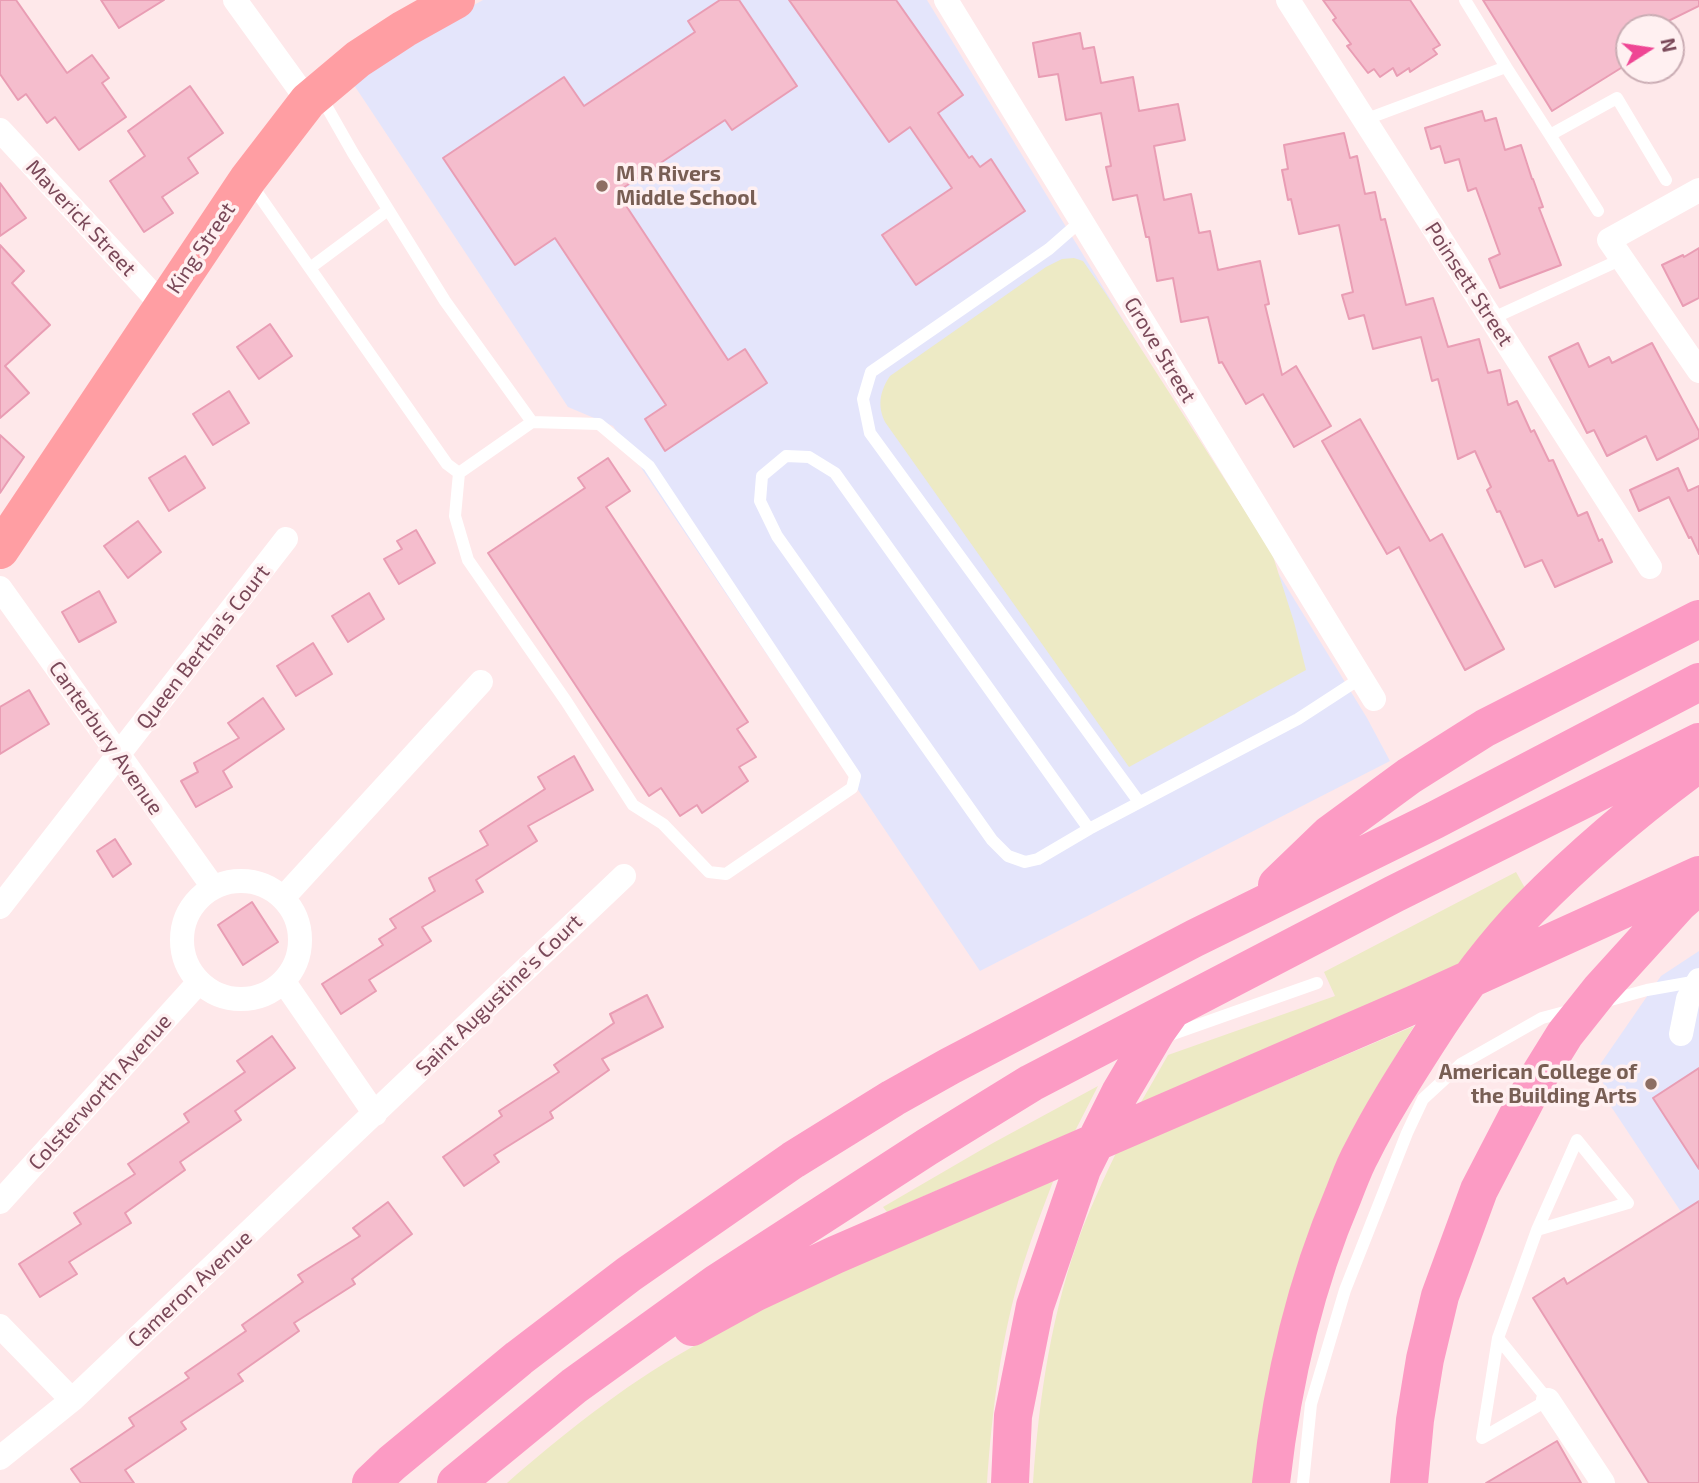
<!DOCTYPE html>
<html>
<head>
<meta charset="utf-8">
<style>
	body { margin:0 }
	#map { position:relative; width:1699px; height:1483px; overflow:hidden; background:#fee8ea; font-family:"Exo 2",sans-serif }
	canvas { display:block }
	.north { position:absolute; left:1615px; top:14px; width:70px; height:70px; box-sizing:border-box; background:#fff0f1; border:2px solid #caadb4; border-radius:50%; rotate:78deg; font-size:19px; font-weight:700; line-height:28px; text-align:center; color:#7a4959 }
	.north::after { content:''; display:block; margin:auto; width:24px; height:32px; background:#ef4694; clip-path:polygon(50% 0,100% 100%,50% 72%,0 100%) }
</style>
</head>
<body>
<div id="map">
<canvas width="1699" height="1483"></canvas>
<div class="north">N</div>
</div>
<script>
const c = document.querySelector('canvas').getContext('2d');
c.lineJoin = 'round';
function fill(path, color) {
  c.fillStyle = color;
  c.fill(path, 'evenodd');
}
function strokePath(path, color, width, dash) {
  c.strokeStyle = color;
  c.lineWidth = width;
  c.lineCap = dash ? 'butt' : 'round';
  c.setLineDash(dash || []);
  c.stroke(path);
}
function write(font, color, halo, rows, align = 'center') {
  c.font = font + ' "Exo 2",sans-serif';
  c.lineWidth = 7;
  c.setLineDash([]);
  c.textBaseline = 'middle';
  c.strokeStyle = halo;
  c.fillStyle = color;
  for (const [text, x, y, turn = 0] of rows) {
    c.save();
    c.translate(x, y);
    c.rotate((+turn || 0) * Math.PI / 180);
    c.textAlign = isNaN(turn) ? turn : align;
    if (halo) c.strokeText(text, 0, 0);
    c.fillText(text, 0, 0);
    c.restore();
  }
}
fill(new Path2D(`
	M483,0H927L1367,718L1390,761L980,971L613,426L568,407L350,79L397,48Z
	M1699,951V1239L1608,1102L1599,1066L1661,976Z`), '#e4e5fb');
fill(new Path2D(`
	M1074,258L1083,261L1106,294L1272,553L1294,622L1306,670L1129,767L885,422C877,405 880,391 890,376L1046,267L1062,259Z
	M1516,872L1525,888L1455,970L1140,1104L1168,1055L1335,996L1324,972Z
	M1414,1026L1391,1064L1254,1483H1033C1039,1397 1052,1308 1083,1227C1093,1202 1104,1178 1116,1153Z
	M1098,1086L1075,1131L887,1212L883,1207L993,1143Z
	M1054,1179C1043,1208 1032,1236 1023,1265C1001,1336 992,1410 987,1483H507C563,1434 622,1387 687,1350C803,1282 930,1233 1054,1179Z`), '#edeac5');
const building = new Path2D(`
	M0,0H16L67,73L92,55L109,78L102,83L126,117L79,150L55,117L47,123L26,94L18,100L0,74Z
	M101,0H164L119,28Z
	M720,0H739L797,86L732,130L725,120L617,192L728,360L745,349L767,383L665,451L645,419L666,405L555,238L515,265L443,158L564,77L584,106L695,32L688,21Z
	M789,0H896L963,95L938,113L969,158L972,156L980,167L991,159L1025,211L916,285L882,235L952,188L910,127L889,142Z
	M1323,0H1410L1440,45L1433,49L1437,54L1410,72L1409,68L1397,76L1393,68L1380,77L1374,69L1368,73L1347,46L1351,44L1333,20L1336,18Z
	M1483,0H1699V6L1654,28H1629V63L1552,111Z
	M1080,33L1083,49L1094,47L1101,83L1133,77L1139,111L1178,104L1185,140L1154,146L1164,200L1191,194L1199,233L1210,231L1218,270L1260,261L1269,304L1265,305L1282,375L1296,366L1331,426L1294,447L1263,394L1246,404L1222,362L1219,363L1208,317L1181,322L1173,278L1157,281L1149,237H1146L1137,195L1113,200L1106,167L1111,166L1101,113L1066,120L1058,74L1039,77L1033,43Z
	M190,86L223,133L188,158L198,173L162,197L173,213L144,232L110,181L145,156L128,131Z
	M1482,111L1485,121L1496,118L1505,150L1521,145L1532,179H1533L1543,207L1539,208L1561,265L1500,288L1489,259L1500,254L1476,188L1468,191L1459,159L1445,163L1440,146L1431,149L1425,128Z
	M1344,133L1350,158L1357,156L1365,194L1375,192L1381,220L1385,219L1406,305L1433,298L1448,347L1479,339L1488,373L1500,370L1508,405L1517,401L1531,432L1534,430L1549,461L1553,460L1578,516L1587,512L1599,541L1602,539L1612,562L1555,587L1542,560L1525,567L1500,511L1497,512L1487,490L1491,487L1475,451L1458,459L1438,379L1432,381L1421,337L1373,349L1364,315L1349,319L1342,295L1353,292L1339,225L1299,234L1291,199L1288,200L1282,170L1288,169L1284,145Z
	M0,183L26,218L0,236Z
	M0,245L24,271L12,283L50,325L5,366L29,393L0,418Z
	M1699,248V298L1683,306L1662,265L1683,255L1684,257Z
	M270,324L292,356L259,379L237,347Z
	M1578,343L1589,367L1609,357L1612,363L1652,343L1699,431V438L1657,460L1646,436L1607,456L1594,430L1587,433L1549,357Z
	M229,391L249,423L213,445L193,414Z
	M1360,419L1430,541L1442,534L1504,649L1465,670L1399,547L1387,554L1322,441Z
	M0,435L24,457L0,493Z
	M185,456L205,488L169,511L149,478Z
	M608,458L630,491L606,507L748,722L737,729L756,757L739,767L748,781L702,813L697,805L680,816L661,788L649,796L488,553L585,488L578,478Z
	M1678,468L1688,491L1699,486V554L1691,537L1689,538L1669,497L1639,511L1630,490Z
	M138,521L161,552L128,578L104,546Z
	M416,530L435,563L399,584L384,559L402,549L397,541Z
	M99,591L116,622L79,642L62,612Z
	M369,593L384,619L348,642L332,616Z
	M313,643L332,674L296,696L277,666Z
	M29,690L49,724L0,754V707Z
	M263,698L284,729L223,771L232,787L196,807L181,781L198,772L194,763L239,738L228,723Z
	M574,756L593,790L528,826L537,841L476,880L483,892L422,927L431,941L369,980L376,991L341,1014L322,984L383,945L379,939L396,928L390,919L435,891L429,878L488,845L480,831L545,789L538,777Z
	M115,839L131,864L113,877L97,851Z
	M252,902L278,942L243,965L218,925Z
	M647,995L663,1027L602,1059L609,1070L550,1112L553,1118L494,1155L499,1162L464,1186L443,1157L502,1116L499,1111L559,1072L554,1065L614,1023L610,1014Z
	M272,1036L295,1068L235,1111L241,1120L180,1162L185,1170L125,1213L131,1223L69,1262L77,1274L40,1297L19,1264L81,1224L74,1213L135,1174L128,1164L189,1122L184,1114L245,1072L237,1061Z
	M1699,1068V1169L1653,1098Z
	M1699,1201V1483H1649L1533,1298L1564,1278L1567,1284Z
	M388,1202L412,1234L352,1279L355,1284L294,1323L299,1331L238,1374L243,1381L181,1422L186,1429L125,1470L134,1483H81L71,1469L134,1426L129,1418L189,1378L185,1373L246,1331L242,1325L303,1282L298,1275L360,1236L353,1228Z
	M1557,1441L1581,1483H1486Z`);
fill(building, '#f5bdcd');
strokePath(building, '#e99db4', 2);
strokePath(new Path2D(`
	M1465,0L1506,67
	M320,95L353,153L445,301L532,422
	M1364,120L1506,67L1550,135L1617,98L1666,180
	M1550,135L1598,211
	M251,184L447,464L459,473L532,422L599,424L649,466L855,776L852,788L726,874L709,872L663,824L633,805L566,701L468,560L455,516L459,473
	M1081,221L1049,249L871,372L863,399L870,433L1139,802
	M310,268L388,210
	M1491,319L1622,259
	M1089,829L835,473L809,457L786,456L762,476L760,501L777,536L992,840L1008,856L1025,862L1038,859L1089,829L1298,719L1361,678
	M1603,1002L1647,990L1698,981
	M1167,1036L1317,983
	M1498,1338L1482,1438L1548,1400L1498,1338L1537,1230L1577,1140L1628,1203L1537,1230
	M1303,1483L1311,1404L1345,1290L1407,1133L1423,1099L1461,1064L1542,1018L1572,1010`), '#fff', 12);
strokePath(new Path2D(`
	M235,0L308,101
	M946,0L1374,699
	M1288,0L1650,567
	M0,130L162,305
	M1699,190L1609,240L1699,371
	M0,588L213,887
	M182 940a59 59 0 1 1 118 0a59 59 0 1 1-118 0Z
	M283,898L481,682
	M0,907L286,539
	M284,982L375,1114
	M1681,1034L1688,999L1699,980
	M0,1202L199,982
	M0,1326L72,1400
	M1548,1400L1603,1483
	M0,1458L72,1400L624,876`), '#fff', 24);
strokePath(new Path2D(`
	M0,550L248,179L308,101L358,59L404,29L456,0`), '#ff9ea3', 38);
strokePath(new Path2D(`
	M1277,885L1330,834L1409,776L1485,728L1699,619
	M692,1327L754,1293L835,1255L1415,1004L1699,875
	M371,1483L392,1463L519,1358L629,1274L793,1160L893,1098L950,1066L1195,938L1435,820L1699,682
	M456,1483L574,1386L717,1283L927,1147L1031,1083L1394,894L1699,742
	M1010,1483L1013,1416L1035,1306L1082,1169L1120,1093L1156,1032L1171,1011
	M1271,1483C1282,1385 1304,1287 1343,1196C1349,1181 1354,1166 1362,1152C1381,1114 1404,1078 1427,1042C1457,995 1491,948 1530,908C1582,855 1639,807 1699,763
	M1409,1483L1415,1420L1425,1359L1440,1296L1479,1190L1534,1084L1565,1034L1600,990L1679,903L1697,887`), '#fc9bc4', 38);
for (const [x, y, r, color] of [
	[602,186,7,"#8d6e63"],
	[1651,1084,7,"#8d6e63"]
]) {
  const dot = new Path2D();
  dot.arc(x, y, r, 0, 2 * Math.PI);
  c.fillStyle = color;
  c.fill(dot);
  strokePath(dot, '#fff0f1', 2.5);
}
write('bold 21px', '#785e54', '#fff0f1', [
	["M R Rivers",616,174],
	["Middle School",616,198],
	["American College of",1637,1072,"right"],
	["the Building Arts",1637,1096,"right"]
], 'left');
write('21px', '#7a4959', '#fff0f1', [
	["Maverick Street",81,218,47],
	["King Street",201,248,-56],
	["Poinsett Street",1469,284,57],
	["Grove Street",1160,350,59],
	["Queen Bertha's Court",203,647,-52],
	["Canterbury Avenue",106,738,55],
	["Saint Augustine's Court",499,995,-44],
	["Colsterworth Avenue",100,1092,-48],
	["Cameron Avenue",190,1289,-43]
]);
</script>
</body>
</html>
